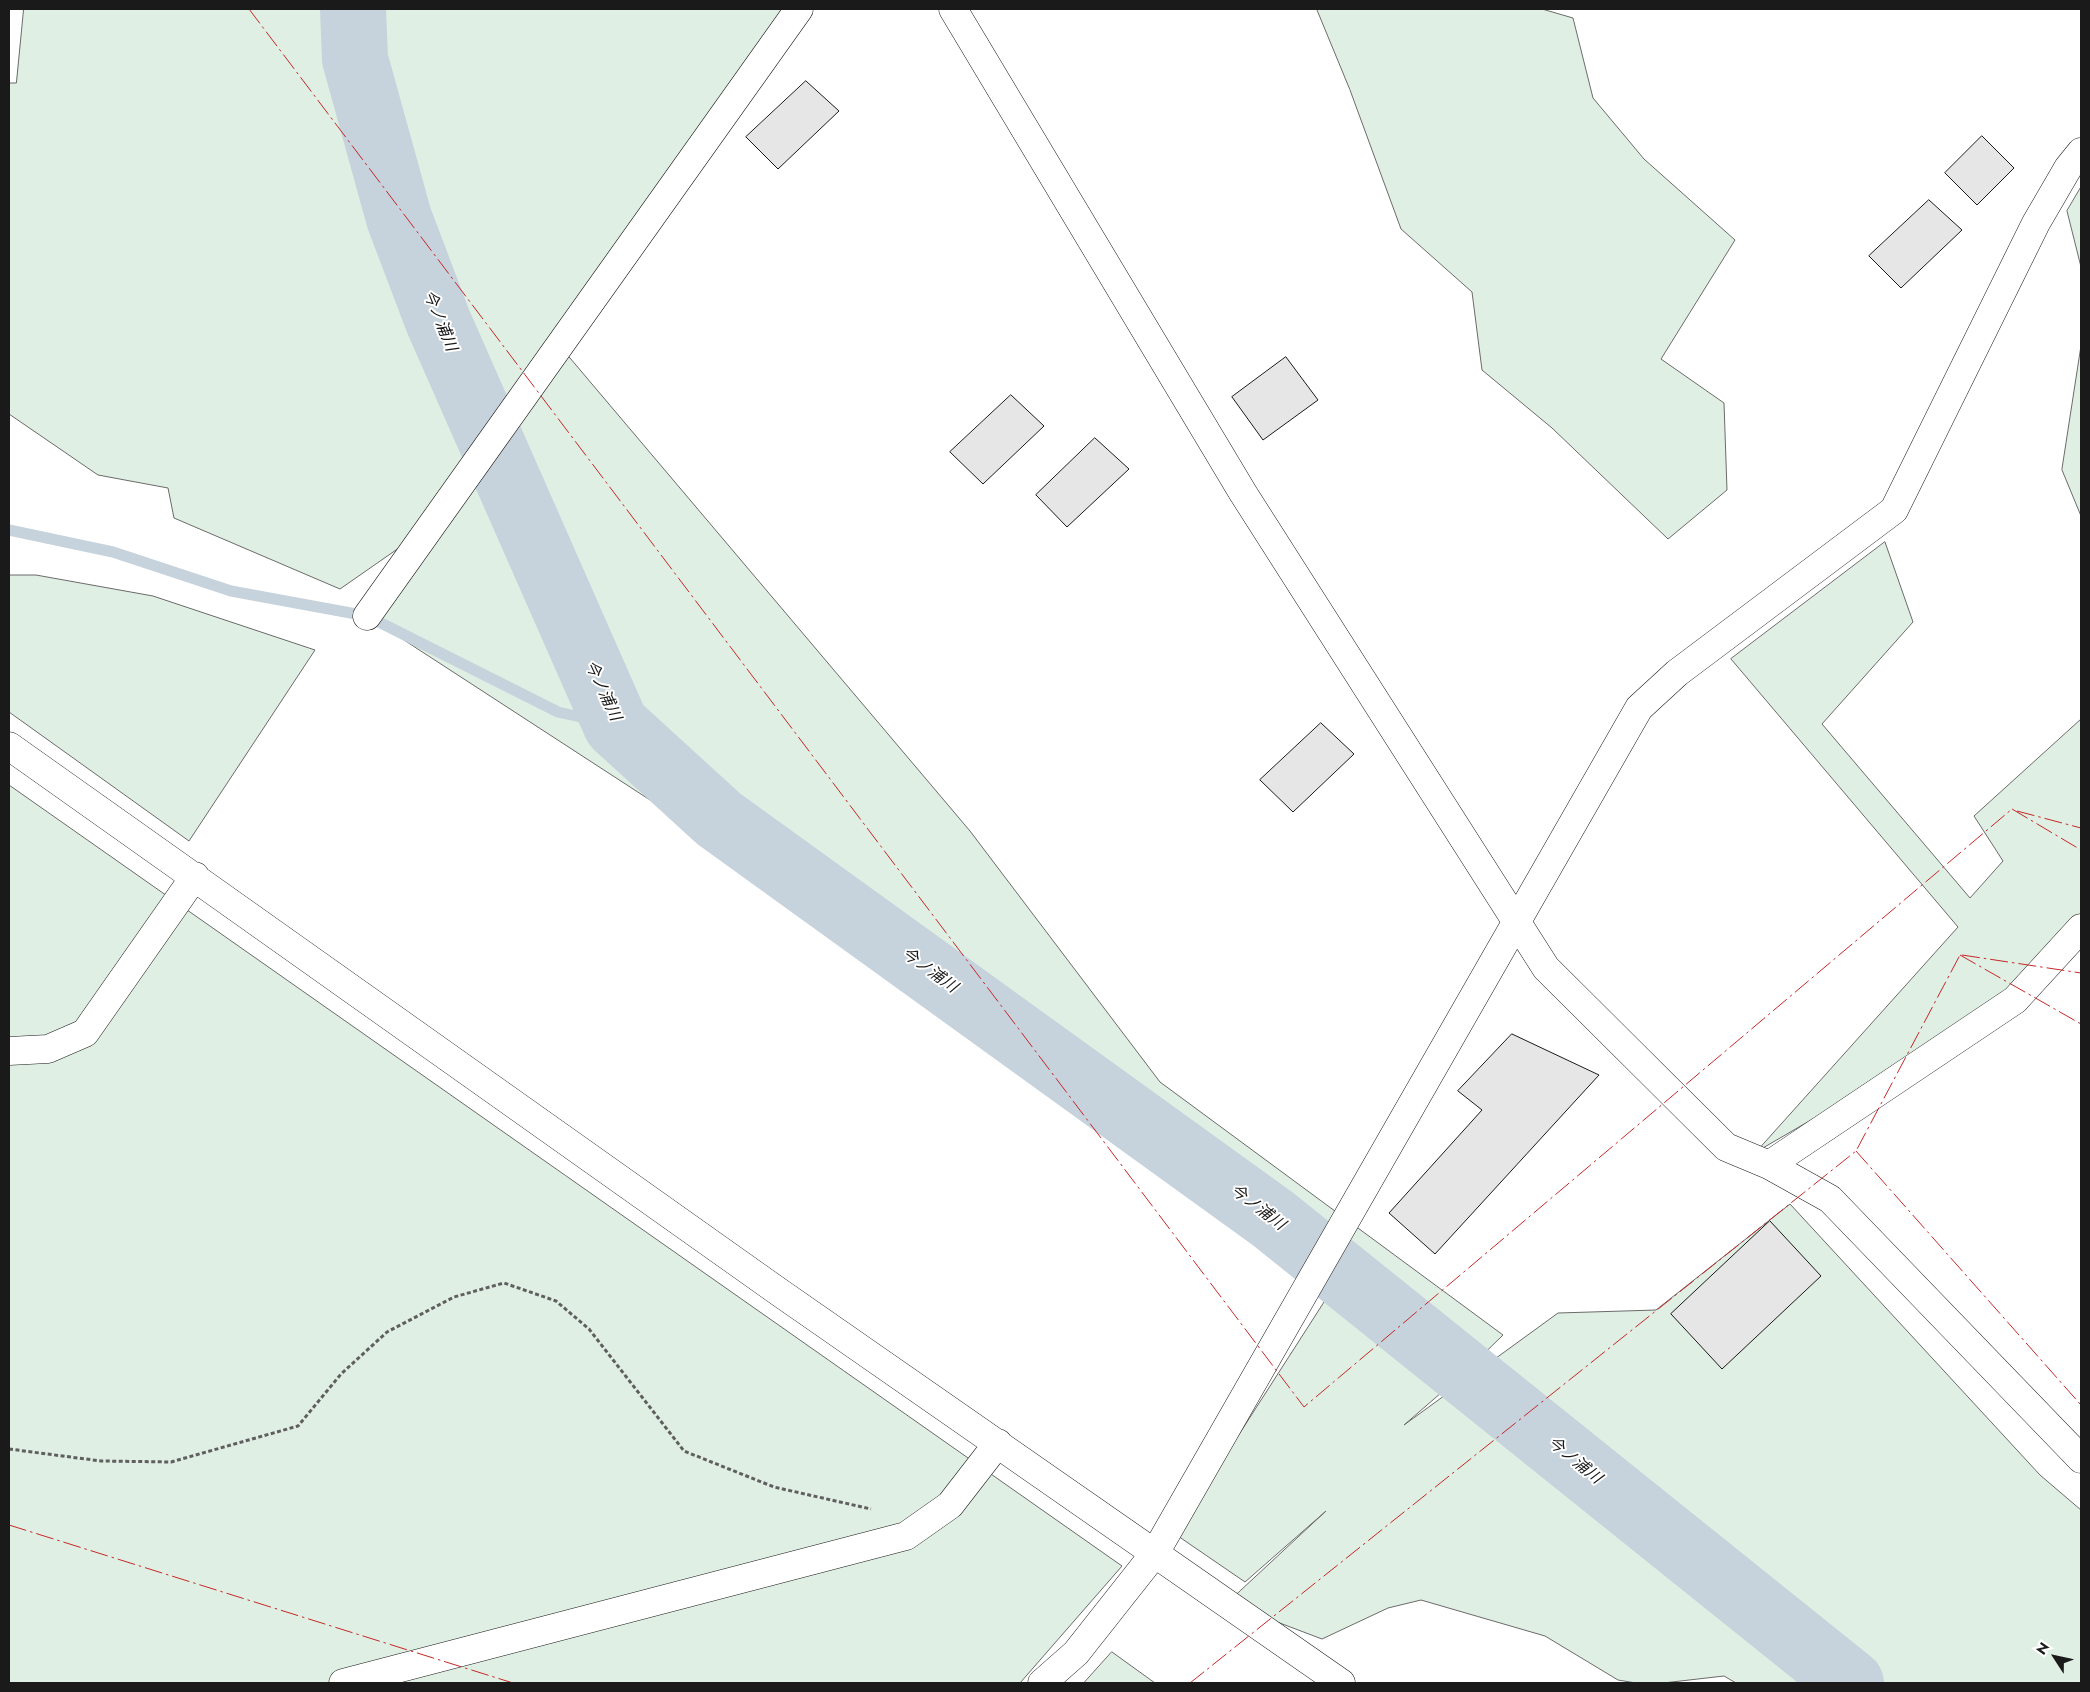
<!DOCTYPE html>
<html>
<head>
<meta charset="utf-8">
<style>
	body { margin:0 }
	#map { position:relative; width:2090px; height:1692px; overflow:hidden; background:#fff; font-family:Jost,sans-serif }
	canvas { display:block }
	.frame { position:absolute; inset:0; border:10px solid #1a1a1a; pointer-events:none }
	.north { position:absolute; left:2030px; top:1632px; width:50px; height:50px; -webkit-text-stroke:4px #fff; paint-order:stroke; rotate:305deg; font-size:14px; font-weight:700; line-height:20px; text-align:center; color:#1a1a1a }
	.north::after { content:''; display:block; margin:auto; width:18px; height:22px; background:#1a1a1a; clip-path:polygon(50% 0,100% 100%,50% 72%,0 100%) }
</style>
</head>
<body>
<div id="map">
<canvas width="2090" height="1692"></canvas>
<div class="frame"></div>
<div class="north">N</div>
</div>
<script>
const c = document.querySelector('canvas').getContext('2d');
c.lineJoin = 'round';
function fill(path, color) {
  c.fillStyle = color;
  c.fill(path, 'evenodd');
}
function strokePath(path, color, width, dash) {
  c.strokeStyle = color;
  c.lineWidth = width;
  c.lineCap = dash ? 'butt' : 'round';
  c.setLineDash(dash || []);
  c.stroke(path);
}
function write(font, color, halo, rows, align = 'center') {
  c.font = font + ' Jost,"Noto Sans JP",sans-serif';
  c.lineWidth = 4;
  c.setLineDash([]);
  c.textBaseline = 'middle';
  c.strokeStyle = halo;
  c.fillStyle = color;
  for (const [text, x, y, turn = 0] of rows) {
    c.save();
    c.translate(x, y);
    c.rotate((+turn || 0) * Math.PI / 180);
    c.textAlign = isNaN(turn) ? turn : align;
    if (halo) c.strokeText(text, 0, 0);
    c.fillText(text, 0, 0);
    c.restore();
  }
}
const green = new Path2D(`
	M24,9H799L559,345L970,831L1160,1082L1503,1335L1464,1373L1404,1425L1558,1313L1656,1310L1790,1204L2040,1475L2081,1510V1683H1736L1724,1676L1663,1683H1636L1618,1680L1545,1636L1421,1600L1388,1608L1322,1639L1227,1603L1326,1511L1245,1582L1175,1534L1342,1274L944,1009L690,826L367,616L429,527L340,589L174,518L168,488L98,475L9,414V83H16Z
	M1317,9H1542L1573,18L1593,98L1644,159L1735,240L1661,359L1724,403L1727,490L1668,539L1552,428L1482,370L1472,292L1401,229L1350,90Z
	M2081,187V267L2067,211Z
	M2081,346V516L2062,470Z
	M1885,542L1913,622L1822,724L1970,898L2003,861L1974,816L2081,719V923L2000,1010L1756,1152L1958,927L1731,659Z
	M9,575H36L153,596L315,650L189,841L9,712Z
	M9,785L1122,1566L1020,1683H9Z
	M1112,1652L1155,1683H1084Z`);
fill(green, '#e0efe3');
strokePath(green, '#6a6a6a', 1);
strokePath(new Path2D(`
	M9,530L113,552L231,591L367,616L558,712L616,725`), '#c6d2dc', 11);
strokePath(new Path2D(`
	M353,9L355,59L399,218L438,321L616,725L719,819L1273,1219L1851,1683`), '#c6d2dc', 66);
const building = new Path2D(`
	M806,81L839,111L778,169L746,137Z
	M1982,136L2014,168L1977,205L1945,173Z
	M1929,200L1962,230L1901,288L1869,256Z
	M1286,357L1318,400L1263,440L1232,397Z
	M1011,395L1044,426L983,484L950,452Z
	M1095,438L1129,469L1067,527L1036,495Z
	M1321,723L1354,754L1293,812L1260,780Z
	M1512,1034L1599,1075L1435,1254L1389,1213L1482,1110L1458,1091Z
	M1770,1221L1821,1276L1722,1369L1671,1314Z`);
fill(building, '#e6e6e6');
strokePath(building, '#1a1a1a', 1);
const minor = new Path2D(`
	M953,9L1243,493L1546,968L1726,1147L1769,1165L1830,1199L2081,1459
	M367,616L799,9
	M9,746L779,1292L1341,1683
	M9,1051L48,1049L85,1033L195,876
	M1769,1165L2015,1000L2081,928
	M343,1683L906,1536L950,1505L998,1443
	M1042,1683L1076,1653L1155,1553L1639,708L1677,673L1894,510L2036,223L2068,168L2081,152`);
strokePath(minor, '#1a1a1a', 29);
strokePath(new Path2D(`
	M9,1449L101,1461L171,1462L298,1426L341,1374L387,1332L454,1297L504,1283L556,1301L589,1329L684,1451L774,1487L871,1509`), '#5f5f5f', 3, [4, 2.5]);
strokePath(minor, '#fff', 28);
strokePath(new Path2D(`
	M249,9L1304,1407L2012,809
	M2012,809L2081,850
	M2017,811L2081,828
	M1960,955L2081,1024
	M1962,955L2081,973
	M1856,1151L2081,1405
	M9,1525L513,1683
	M1190,1683L1856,1151L1960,955`), '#c62828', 1, [18, 4, 2.5, 4]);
write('italic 16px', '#1a1a1a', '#fff', [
	["今ノ浦川",439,321,68],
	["今ノ浦川",602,691,65],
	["今ノ浦川",929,971,36],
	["今ノ浦川",1257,1208,37],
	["今ノ浦川",1574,1461,39]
]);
</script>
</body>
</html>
